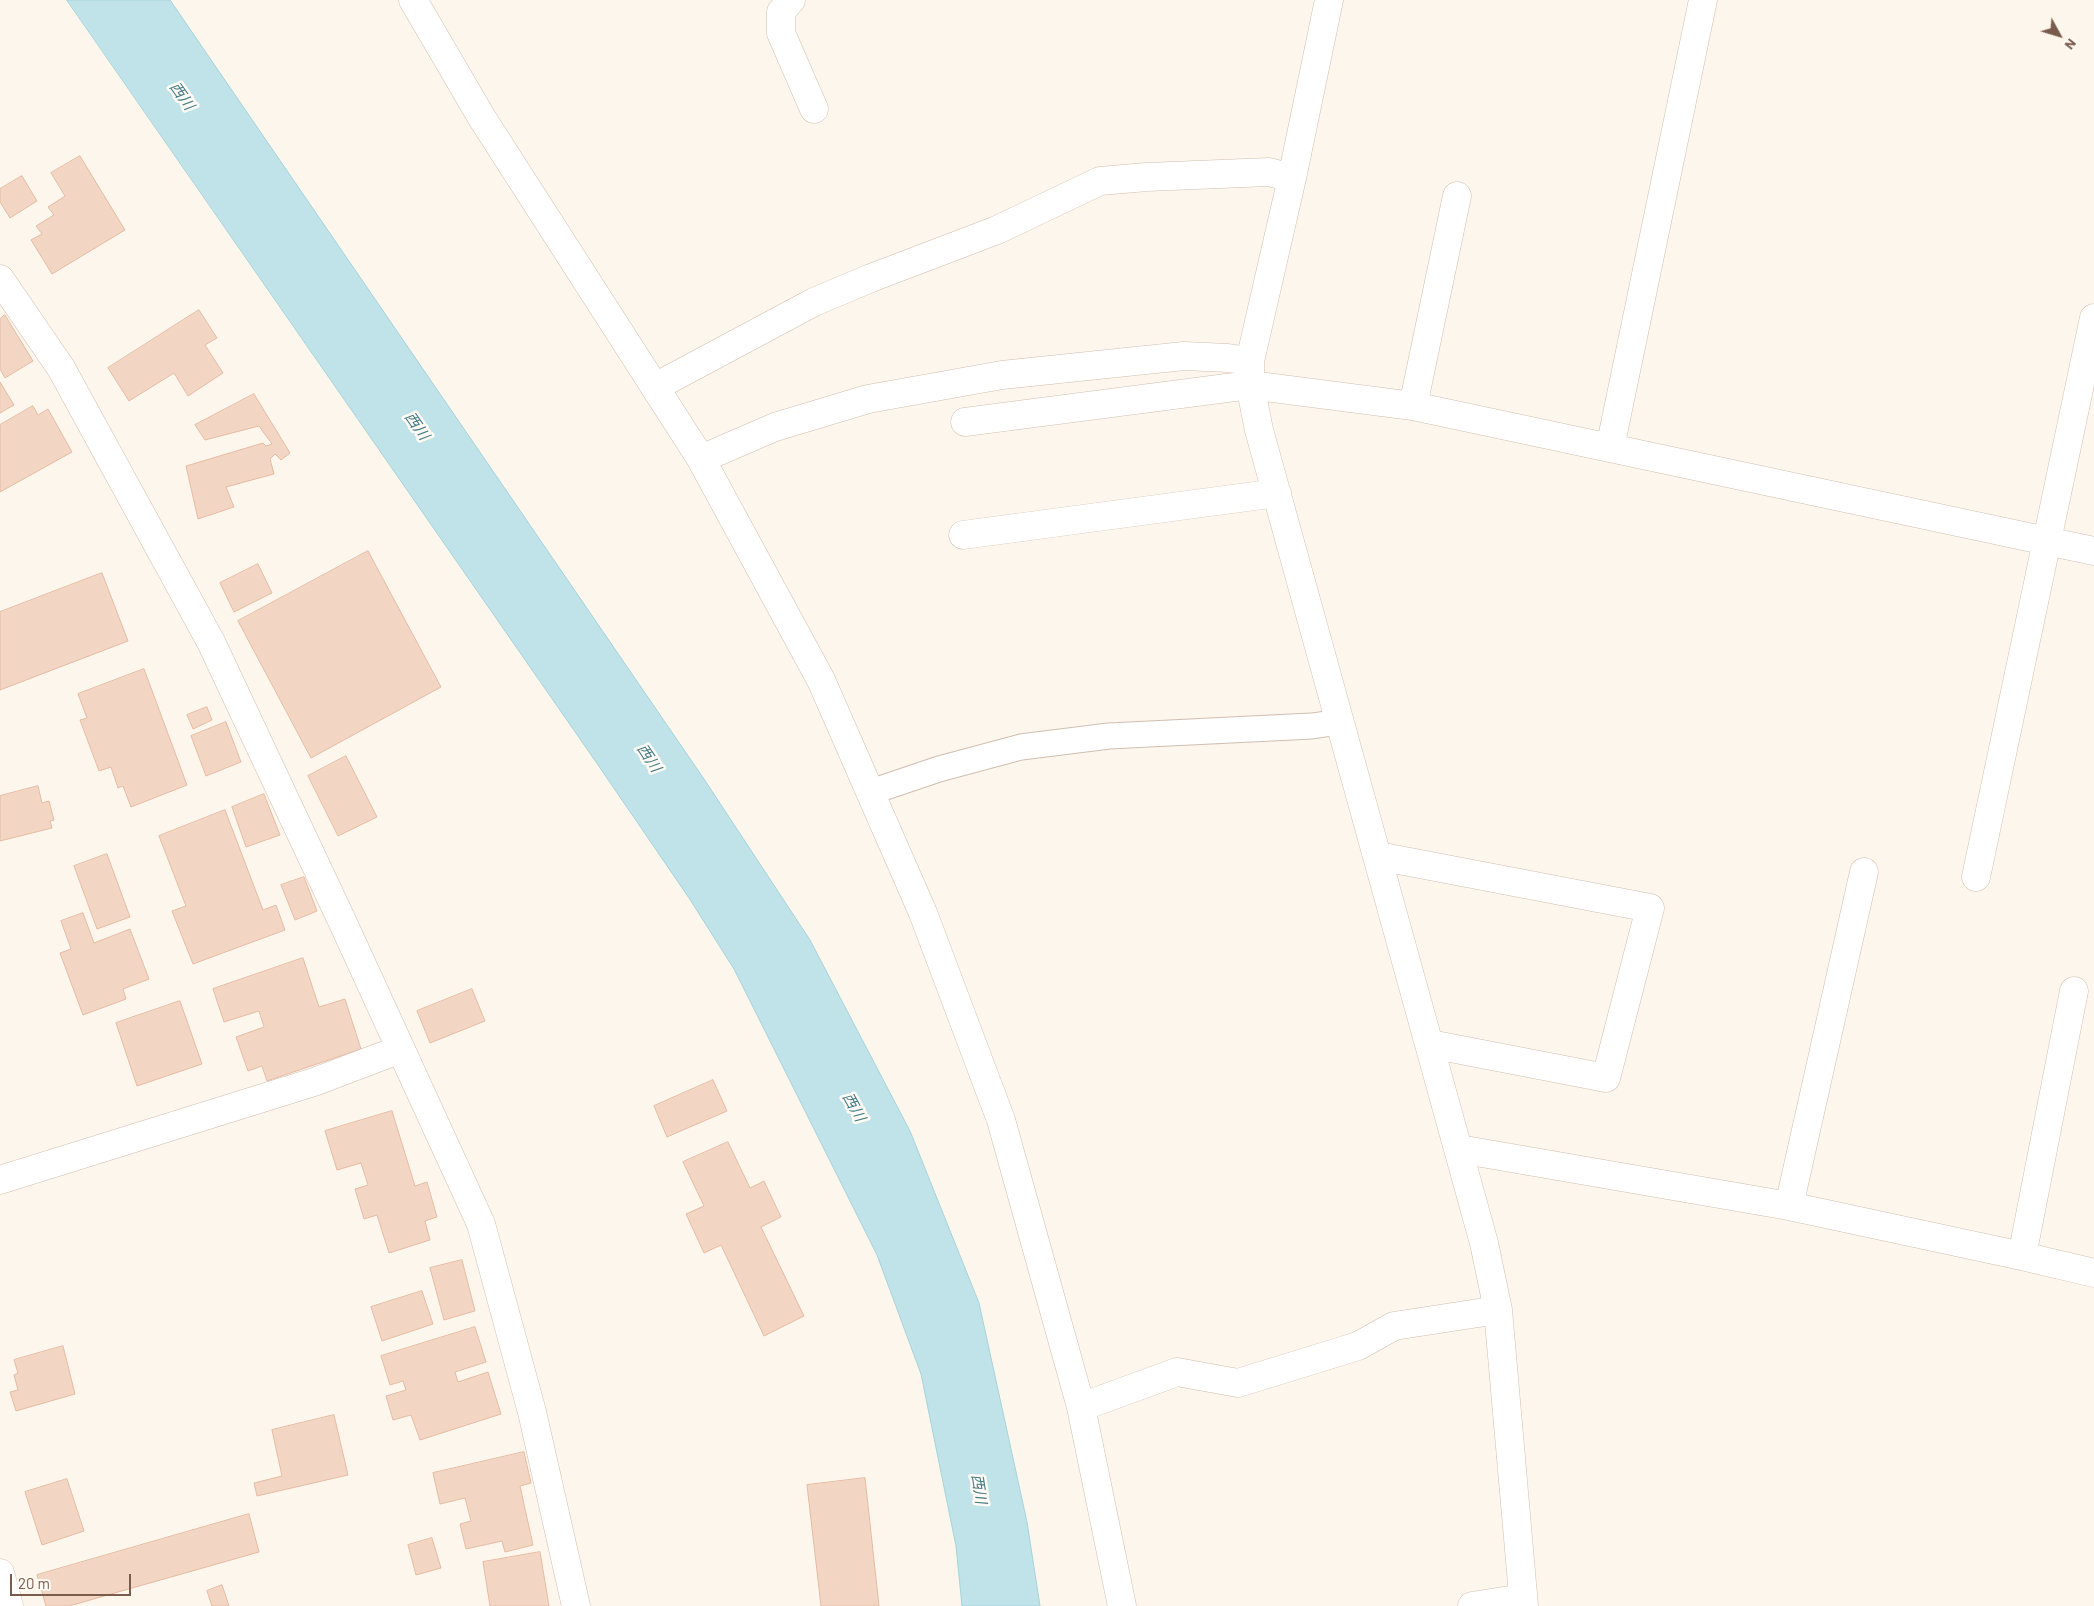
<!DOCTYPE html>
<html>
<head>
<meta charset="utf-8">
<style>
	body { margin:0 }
	#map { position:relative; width:2094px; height:1606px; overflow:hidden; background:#fdf6ec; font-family:Barlow,sans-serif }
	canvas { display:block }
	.north { position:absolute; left:2034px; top:10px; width:50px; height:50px; -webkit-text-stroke:4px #fffaf3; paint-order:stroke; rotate:129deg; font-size:14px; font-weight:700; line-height:20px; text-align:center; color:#7a5c4d }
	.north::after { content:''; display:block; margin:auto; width:18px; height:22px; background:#7a5c4d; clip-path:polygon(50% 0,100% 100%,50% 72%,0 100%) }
	.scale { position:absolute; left:10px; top:1574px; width:121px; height:22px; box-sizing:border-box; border:2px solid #7a5c4d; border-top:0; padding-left:6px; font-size:15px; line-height:18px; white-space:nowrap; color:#7a5c4d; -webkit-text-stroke:4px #fffaf3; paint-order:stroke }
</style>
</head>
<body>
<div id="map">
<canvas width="2094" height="1606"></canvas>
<div class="north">N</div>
<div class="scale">20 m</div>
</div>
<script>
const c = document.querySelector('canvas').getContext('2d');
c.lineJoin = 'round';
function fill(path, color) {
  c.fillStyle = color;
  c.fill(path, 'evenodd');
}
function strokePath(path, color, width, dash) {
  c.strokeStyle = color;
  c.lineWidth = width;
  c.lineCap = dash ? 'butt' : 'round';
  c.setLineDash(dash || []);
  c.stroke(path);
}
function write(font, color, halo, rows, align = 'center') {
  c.font = font + ' Barlow,"Noto Sans JP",sans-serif';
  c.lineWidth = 5;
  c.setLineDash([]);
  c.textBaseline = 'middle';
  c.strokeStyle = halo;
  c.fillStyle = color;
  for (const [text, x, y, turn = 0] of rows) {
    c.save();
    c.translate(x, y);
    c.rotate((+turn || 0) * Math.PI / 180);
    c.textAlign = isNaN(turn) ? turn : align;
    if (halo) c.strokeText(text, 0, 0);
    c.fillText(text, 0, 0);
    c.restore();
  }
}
const water = new Path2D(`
	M67,0H170L704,779L810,940L910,1131L979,1303L1027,1522L1040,1606H962L956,1546L921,1374L877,1255L734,969L689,898L596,762Z`);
fill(water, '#bfe3e8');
strokePath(water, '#a5d3da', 1);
const building = new Path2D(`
	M80,156L125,230L52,274L31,240L42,234L36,226L54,215L48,207L65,196L51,173Z
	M22,176L37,201L10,218L0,202V189Z
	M199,310L217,338L205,345L223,373L188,396L174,373L129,401L108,368Z
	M5,315L33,361L5,378L0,369V319Z
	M0,382L14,405L0,413Z
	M254,394L290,453L281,460L275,454L270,459L274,474L226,487L234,507L198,519L186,466L263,443L266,446L272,444L259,426L205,440L195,425Z
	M33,406L38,415L48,409L72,452L0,492V425Z
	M368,551L441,687L311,758L238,621Z
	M258,564L272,593L234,612L220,583Z
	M102,573L128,641L0,690V612Z
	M144,669L187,785L131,807L123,786L118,788L111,767L99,771L80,720L87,718L78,694Z
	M207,707L212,720L193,729L187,715Z
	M226,722L241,762L206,776L191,736Z
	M346,756L377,817L338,836L308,776Z
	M38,786L42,803L49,801L54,820L50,821L52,828L0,841V796Z
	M264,794L280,835L246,847L232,807Z
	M225,810L263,910L276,905L285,930L193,964L172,911L186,906L159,836Z
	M107,854L130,917L97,929L74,866Z
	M304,877L317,911L295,920L281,885Z
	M83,913L94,943L130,929L149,979L123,989L126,999L83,1015L60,953L71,949L61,921Z
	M303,958L319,1007L345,999L361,1049L267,1081L262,1066L248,1071L236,1037L264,1027L259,1011L224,1022L213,989Z
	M472,989L485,1021L430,1043L417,1011Z
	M180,1001L202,1064L137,1086L116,1023Z
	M713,1080L727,1111L667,1137L654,1106Z
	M392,1111L415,1186L427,1182L437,1217L425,1221L430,1240L389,1253L377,1215L364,1219L355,1189L368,1185L361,1163L337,1170L325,1131Z
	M728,1142L750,1188L764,1181L781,1217L761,1227L804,1316L764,1336L721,1245L704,1253L686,1214L704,1206L683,1162Z
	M462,1260L475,1311L444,1320L430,1268Z
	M422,1291L433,1324L382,1341L371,1307Z
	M475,1327L486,1362L455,1372L458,1382L488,1372L501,1414L420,1440L411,1415L393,1420L386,1396L406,1390L403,1381L390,1385L381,1356Z
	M63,1346L75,1394L16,1411L10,1392L18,1390L14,1375L18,1373L14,1360Z
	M334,1415L348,1475L257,1496L254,1483L282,1476L272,1430Z
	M524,1452L531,1483L520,1486L533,1545L505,1552L502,1541L466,1549L460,1524L471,1521L465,1498L440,1504L433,1473Z
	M865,1478L879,1606H821L807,1485Z
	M67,1479L84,1531L42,1545L25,1492Z
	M249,1514L259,1552L69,1606H46L37,1575Z
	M432,1538L441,1568L416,1575L408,1545Z
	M540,1552L549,1606H490L483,1562Z
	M222,1585L229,1606H212L207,1591Z`);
fill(building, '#f3d5c3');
strokePath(building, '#e6bba3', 1);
const service = new Path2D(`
	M871,792L939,769L1021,747L1109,736L1312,726L1339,722`);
const minor = new Path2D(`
	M413,0L482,118L701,459L821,680L923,913L1001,1120L1081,1407L1122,1606
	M791,0L781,12V33L814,109
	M1329,0L1292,178L1250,361V385L1259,430L1484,1243L1498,1310L1524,1606
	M0,279L61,368L211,642L343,923L481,1224L532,1412L576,1606
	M655,387L814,302L871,278L997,230L1100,181L1147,177L1269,172L1292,178
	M1413,406L1457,196
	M965,422L1250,385L1413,406L2094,551
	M1610,448L1703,0
	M701,459L775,427L868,399L1002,375L1184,356L1228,358L1250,361
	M963,535L1277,493
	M1378,856L1650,908L1606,1078L1430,1044
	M1976,877L2094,318
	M1459,1149L1789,1206L2022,1256L2094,1273
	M0,1180L314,1082L401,1049
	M1789,1206L1864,872
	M2022,1256L2074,991
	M1081,1407L1177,1372L1238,1383L1358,1346L1394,1326L1498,1310
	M1472,1606L1523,1598`);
const tertiary = new Path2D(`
	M0,1573L9,1606`);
strokePath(service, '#d1beb0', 27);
strokePath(minor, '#d1beb0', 29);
strokePath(tertiary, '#d1beb0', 29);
strokePath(service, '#fff', 25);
strokePath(minor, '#fff', 28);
strokePath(tertiary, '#fff', 28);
write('italic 15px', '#437c86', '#fffaf3', [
	["西川",182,96,55],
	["西川",417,426,55],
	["西川",649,758,56],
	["西川",854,1107,61],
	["西川",979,1489,81]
]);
</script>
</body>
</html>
